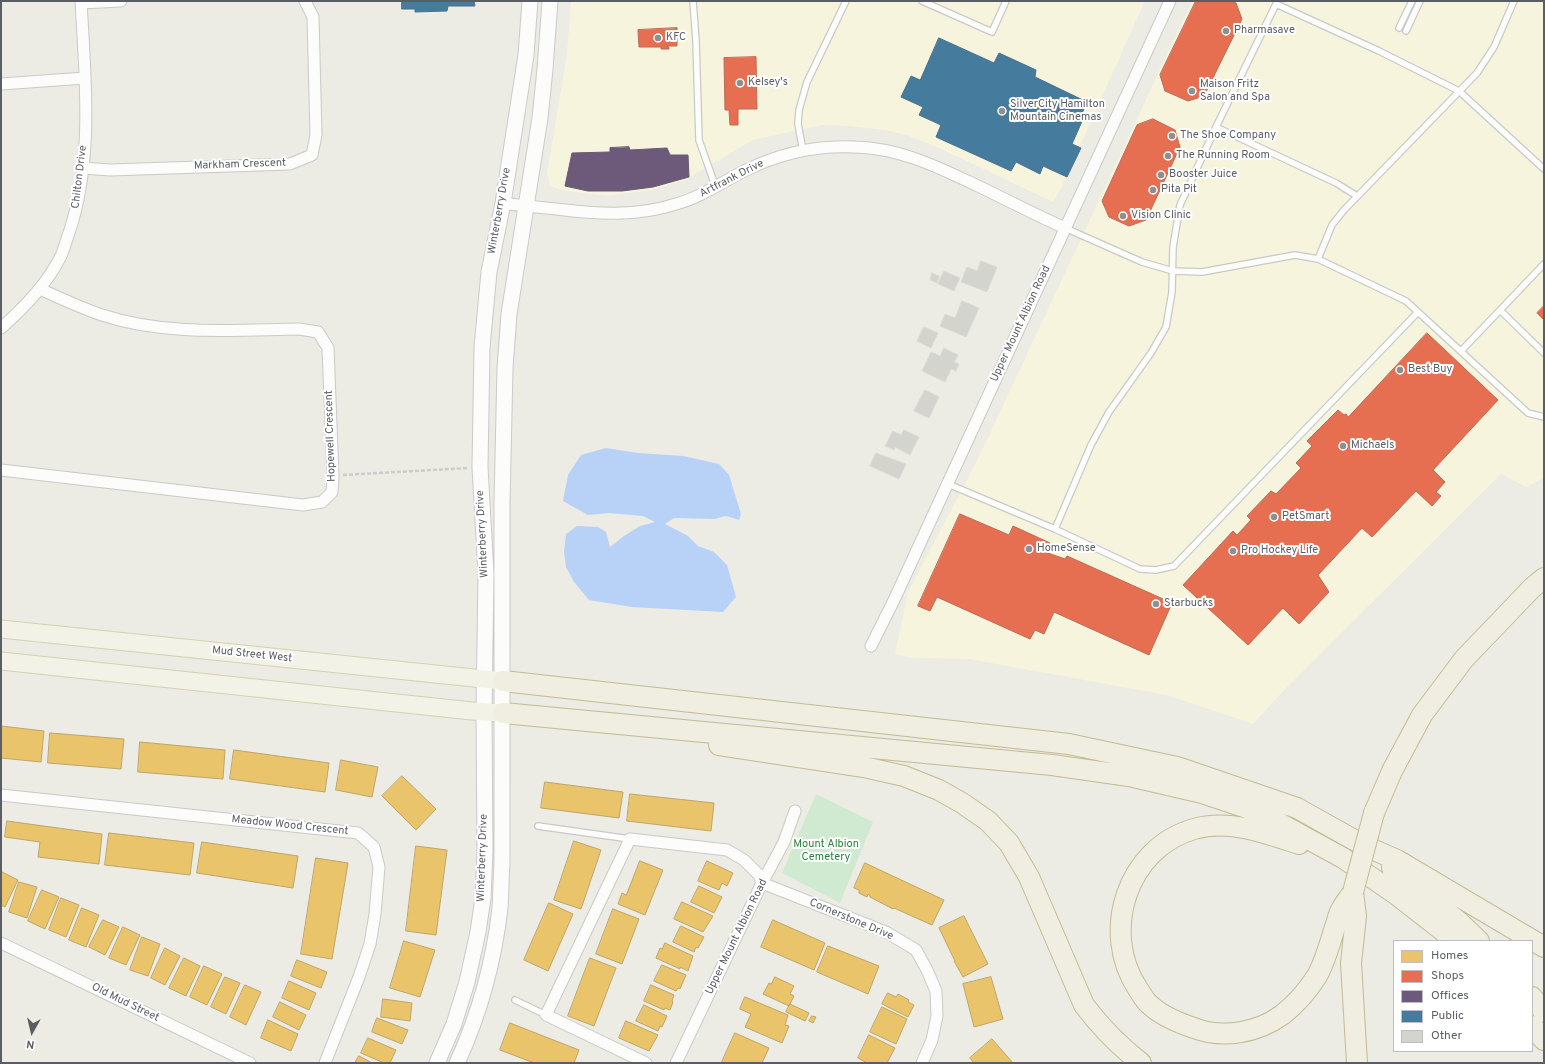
<!DOCTYPE html>
<html>
<head>
<meta charset="utf-8">
<style>
	body { margin:0 }
	#map { position:relative; width:1545px; height:1064px; overflow:hidden; background:#ecebe4; font-family:Overpass,sans-serif }
	canvas { display:block }
	.frame { position:absolute; inset:0; border:2px solid #5a5d64; pointer-events:none }
	.legend { position:absolute; left:1393px; top:940px; width:140px; height:112px; box-sizing:border-box; background:#fff; border:1px solid #bdbec1; margin:0; padding:5px 7px; list-style:none; font-size:12px; color:#5a5d64 }
	.legend li { display:flex; align-items:center; gap:8px; height:20px }
	.legend b { width:20px; border:1px solid #bdbec1 }
	.north { position:absolute; left:12px; top:1012px; width:40px; height:40px; -webkit-text-stroke:3px #fff; paint-order:stroke; rotate:188deg; font-size:11px; font-weight:700; line-height:16px; text-align:center; color:#5a5d64 }
	.north::after { content:''; display:block; margin:auto; width:14px; height:18px; background:#5a5d64; clip-path:polygon(50% 0,100% 100%,50% 72%,0 100%) }
</style>
</head>
<body>
<div id="map">
<canvas width="1545" height="1064"></canvas>
<div class="frame"></div>
<ul class="legend">
<li><b style="height:11px;background:#e9c46a"></b>Homes</li>
<li><b style="height:11px;background:#e76f51"></b>Shops</li>
<li><b style="height:11px;background:#6d597a"></b>Offices</li>
<li><b style="height:11px;background:#457b9d"></b>Public</li>
<li><b style="height:11px;background:#d4d4cf"></b>Other</li>
</ul>
<div class="north">N</div>
</div>
<script>
const c = document.querySelector('canvas').getContext('2d');
c.lineJoin = 'round';
function fill(path, color) {
  c.fillStyle = color;
  c.fill(path, 'evenodd');
}
function strokePath(path, color, width, dash) {
  c.strokeStyle = color;
  c.lineWidth = width;
  c.lineCap = dash ? 'butt' : 'round';
  c.setLineDash(dash || []);
  c.stroke(path);
}
function write(font, color, halo, rows, align = 'center') {
  c.font = font + ' Overpass,sans-serif';
  c.lineWidth = 4;
  c.setLineDash([]);
  c.textBaseline = 'middle';
  c.strokeStyle = halo;
  c.fillStyle = color;
  for (const [text, x, y, turn = 0] of rows) {
    c.save();
    c.translate(x, y);
    c.rotate((+turn || 0) * Math.PI / 180);
    c.textAlign = isNaN(turn) ? turn : align;
    if (halo) c.strokeText(text, 0, 0);
    c.fillText(text, 0, 0);
    c.restore();
  }
}
fill(new Path2D(`
	M571,1H1145L1060,190L1053,202L939,148L906,135L885,130L847,126L822,125L753,140L685,180L652,190L607,196L560,190L550,186L547,173L567,53Z
	M1192,1H1544V478L1526,487L1501,474L1287,687L1253,724L1166,695L969,659L911,658L895,654L908,592L977,461Z`), '#f6f4dc');
fill(new Path2D(`
	M816,794L873,822L840,903L782,873Z`), '#d0ead1');
fill(new Path2D(`
	M606,448L638,453L683,456L719,464L729,475L741,514L739,520L726,516L714,519L674,518L665,524L688,536L698,546L714,552L727,565L736,597L723,612L632,607L589,600L574,582L566,567L564,552L566,534L577,526L598,527L606,532L610,547L624,536L640,526L655,522L643,516L609,513L588,515L563,501L568,475L581,455Z`), '#b8d2f7');
const homes = new Path2D(`
	M1,726L44,731L41,762L1,758Z
	M50,733L124,739L121,769L48,763Z
	M140,742L225,750L223,779L138,772Z
	M234,750L329,763L325,792L230,779Z
	M341,760L378,767L372,797L336,790Z
	M402,776L436,809L416,830L382,796Z
	M545,782L623,792L619,818L541,808Z
	M630,794L714,803L711,831L627,821Z
	M7,821L102,834L99,864L38,857L40,842L5,837Z
	M109,833L194,843L190,875L105,865Z
	M574,841L601,850L581,909L554,900Z
	M202,842L298,856L293,888L197,873Z
	M416,846L447,850L436,935L406,931Z
	M316,858L348,863L332,959L301,954Z
	M640,861L663,870L645,915L618,904L622,893L626,895Z
	M707,861L733,873L727,886L722,883L719,890L698,881Z
	M865,863L944,900L932,925L894,908L893,909L870,897V896L868,894L867,897L859,893V890L854,888Z
	M2,872L18,880L5,907L1,905V875Z
	M19,882L37,887L27,918L9,912Z
	M699,886L722,897L714,913L691,902Z
	M42,890L59,897L45,929L28,921Z
	M61,898L79,905L66,937L49,930Z
	M682,902L713,916L703,932L674,919Z
	M549,903L573,914L548,971L524,960Z
	M82,908L99,915L86,947L69,940Z
	M613,909L639,919L622,964L596,954Z
	M964,916L988,964L963,977L954,961H955L939,928Z
	M103,920L119,927L105,955L89,947Z
	M773,920L825,943L814,970L761,947Z
	M681,926L704,937L698,948L696,947L694,952L673,942Z
	M123,927L140,935L126,965L109,958Z
	M142,937L160,944L148,976L130,970Z
	M404,941L435,950L420,997L390,988Z
	M665,943L693,956L688,971L680,967V969L656,958L660,948L662,949Z
	M828,946L879,966L868,994L817,972Z
	M165,948L180,956L165,985L151,978Z
	M184,958L200,966L186,996L169,988Z
	M590,958L616,968L594,1026L568,1016Z
	M297,960L327,972L321,988L291,976Z
	M662,965L686,975L680,989L678,988L676,991L654,981Z
	M204,966L222,974L207,1005L190,997Z
	M225,977L240,983L226,1014L211,1007Z
	M775,977L794,986L790,994L794,996L789,1006L763,994L769,983L771,984Z
	M991,977L1003,1019L974,1027L963,984Z
	M289,981L316,993L309,1010L282,998Z
	M245,985L261,992L246,1025L230,1017Z
	M651,985L674,995L672,1001L673,1002L670,1010L665,1008L664,1010L644,1001Z
	M888,993L896,997L898,994L909,1000L908,1002L914,1005L908,1017L882,1004Z
	M745,997L788,1015L785,1025L789,1026L782,1043L745,1027L751,1014L740,1009Z
	M383,999L412,1003L410,1021L381,1017Z
	M280,1002L306,1015L299,1030L273,1017Z
	M790,1004L809,1013L805,1021L786,1012Z
	M644,1005L667,1016L662,1027L660,1026L658,1031L636,1021Z
	M882,1007L907,1019L896,1044L870,1032Z
	M812,1016L816,1017L813,1023L809,1021Z
	M377,1018L408,1030L402,1044L372,1032Z
	M268,1020L298,1034L291,1051L261,1038Z
	M626,1021L658,1035L649,1051L619,1038Z
	M510,1023L579,1050L574,1063H534L500,1050Z
	M735,1033L769,1048L762,1063H725L722,1062Z
	M869,1035L895,1048L887,1063H867L858,1058Z
	M368,1038L396,1050L390,1063H384L361,1053Z
	M992,1039L1013,1063H974L970,1058Z
	M359,1056L372,1063H355Z`);
fill(homes, '#e9c46a');
strokePath(homes, '#bea568', 1);
const shops = new Path2D(`
	M1196,1H1232L1236,3L1242,19L1204,96L1188,101L1165,91L1160,75Z
	M677,28V46H668L669,49H661V47H639L638,30Z
	M756,57L757,109H738V125H730L729,110H725L724,58Z
	M1153,119L1175,130L1180,147L1146,220L1129,226L1109,217L1102,201L1137,125Z
	M1544,306V320L1537,313Z
	M1427,333L1498,400L1433,470L1445,482L1436,492L1441,496L1432,506L1416,491L1372,537L1362,528L1318,575L1329,592L1299,624L1283,608L1248,645L1183,585L1233,531L1237,535L1251,520L1247,516L1271,491L1276,494L1301,468L1296,463L1312,446L1307,441L1338,410L1344,415L1346,414L1348,417Z
	M960,514L1009,535L1013,526L1050,543L1045,552L1065,559L1067,556L1172,603L1149,655L1054,612L1044,634L1035,630L1030,639L937,597L930,611L918,606Z`);
fill(shops, '#e76f51');
strokePath(shops, '#bd6a57', 1);
const offices = new Path2D(`
	M629,147L630,150L667,148L670,155H688L689,177L653,187L622,191H588L565,186L572,153L610,152V148Z`);
fill(offices, '#6d597a');
strokePath(offices, '#675a73', 1);
const public = new Path2D(`
	M402,1H474L475,6H448L447,11L415,12V9H402Z
	M939,38L994,63L999,53L1036,70L1035,77L1087,102L1080,118L1083,119L1072,144L1081,148L1067,177L1043,166L1040,174L1016,162L1011,171L936,137L941,125L919,115L923,107L901,97L911,76L920,80Z`);
fill(public, '#457b9d');
strokePath(public, '#4b728c', 1);
const building = new Path2D(`
	M981,261L997,267L987,292L961,282L967,267L977,271Z
	M944,271L960,278L954,291L938,284Z
	M932,273L939,276L937,283L930,280Z
	M962,301L979,308L966,337L940,326L945,314L955,318Z
	M924,327L938,333L931,348L917,341Z
	M944,348L958,355L954,362L959,364L956,371L951,369L945,382L922,371L931,352L940,356Z
	M925,390L939,397L929,418L914,411Z
	M904,430L919,437L910,455L895,447L894,450L885,446L893,431L901,435Z
	M876,453L906,464L899,479L870,466Z`);
fill(building, '#d4d4cf');
strokePath(building, '#dbdad4', 1);
const lane = new Path2D(`
	M693,1L696,41L699,140L716,188
	M922,1L992,32L1006,1
	M1399,28L1412,1
	M1406,31L1420,1
	M1216,127L1336,183L1357,196
	M803,151L798,124L799,110L807,82L846,1
	M1065,228L1142,262L1173,271L1202,272L1295,255L1318,259L1406,301L1528,413L1544,417
	M1318,259L1332,225L1344,210L1477,73L1494,47L1514,1
	M1500,310L1544,353
	M1461,351L1544,264
	M948,484L1055,529L1140,569L1156,570L1174,566L1418,312
	M1055,529L1091,445L1109,412L1151,353L1166,327L1172,292L1173,247L1180,205L1216,127L1276,4L1379,51L1459,91L1544,169
	M538,826L630,839
	M515,1000L546,1015`);
const street = new Path2D(`
	M81,3L121,1
	M1,84L85,78
	M83,168L110,170L290,164L312,155L316,135L313,17L305,1
	M503,203C520,206 538,207 556,209C597,214 636,217 676,204C701,197 721,183 744,171C778,154 816,145 855,147C900,148 938,167 978,186C1007,200 1036,215 1065,228
	M1,328C24,308 47,284 61,256C64,249 66,241 69,233C94,159 85,77 81,1
	M1,470L303,505L322,502L332,492L333,476L328,348L318,332L299,329C234,330 166,336 102,315C81,308 60,298 40,289
	M871,646L894,600L1170,1
	M1,795L358,833L374,847L379,867L375,914L370,944L359,977L325,1063
	M1,943L250,1063
	M646,1063L546,1015L630,839L727,850L744,860L759,875L762,883L886,932L916,950L927,970L936,991L937,1016L932,1040L922,1063
	M676,1063L762,883L784,842L795,811`);
const secondary = new Path2D(`
	M437,1063L454,1024L467,982L478,932L483,898L485,851L484,712L486,574L480,467L482,347L489,272L503,203L526,55L530,1
	M457,1063C479,1015 494,961 500,908C501,893 501,878 502,862V503L505,368L509,314L540,118L545,69L550,1`);
const primary = new Path2D(`
	M1,629L503,681
	M1,661L472,711L503,713`);
const highway = new Path2D(`
	M503,681L1069,744L1177,767L1297,808L1365,846L1397,860L1544,947
	M503,713L1052,765L1129,776L1202,793L1259,812L1343,858L1397,895L1456,941
	M719,745L864,767L904,776L939,790L962,803L988,821L1009,843L1029,877L1084,1005C1102,1029 1118,1045 1141,1063
	M1374,813L1392,771L1422,715L1464,659L1532,588L1544,578
	M1299,844C1265,833 1230,819 1194,829C1127,848 1100,932 1138,989C1141,993 1144,1000 1149,1004C1161,1016 1179,1023 1194,1028C1223,1039 1257,1033 1282,1015C1295,1005 1308,990 1317,976C1325,962 1330,943 1335,927C1337,922 1338,915 1341,910C1344,904 1349,898 1353,892
	M1392,868L1458,921L1479,941
	M1353,892L1356,916L1351,963L1357,1063
	M1532,997L1544,1012
	M1532,1026L1544,1040`);
strokePath(lane, '#c9cac8', 8);
strokePath(street, '#c9cac8', 13);
strokePath(secondary, '#cbcaca', 17);
strokePath(primary, '#d6d1b0', 19);
strokePath(highway, '#c3bb92', 22);
strokePath(new Path2D(`
	M343,475L468,468`), '#c9cecc', 2.5, [4, 2]);
strokePath(lane, '#fcfcfb', 5.5);
strokePath(street, '#fcfcfb', 11);
strokePath(secondary, '#fcfcfb', 15);
strokePath(primary, '#f2f2e7', 17);
strokePath(highway, '#efeee0', 20);
const highwayBridge = new Path2D(`
	M1353,892L1374,813`);
strokePath(highwayBridge, '#c3bb92', 22, []);
strokePath(highwayBridge, '#efeee0', 20);
for (const [x, y, r, color] of [
	[1226,31,4,"#8d8f91"],
	[658,38,4,"#8d8f91"],
	[740,83,4,"#8d8f91"],
	[1192,91,4,"#8d8f91"],
	[1002,111,4,"#8d8f91"],
	[1172,136,4,"#8d8f91"],
	[1168,156,4,"#8d8f91"],
	[1161,175,4,"#8d8f91"],
	[1153,190,4,"#8d8f91"],
	[1123,216,4,"#8d8f91"],
	[1400,370,4,"#8d8f91"],
	[1343,446,4,"#8d8f91"],
	[1274,517,4,"#8d8f91"],
	[1029,549,4,"#8d8f91"],
	[1233,551,4,"#8d8f91"],
	[1156,604,4,"#8d8f91"]
]) {
  const dot = new Path2D();
  dot.arc(x, y, r, 0, 2 * Math.PI);
  c.fillStyle = color;
  c.fill(dot);
  strokePath(dot, '#fff', 1.5);
}
write('11px', '#5a5d64', '#fff', [
	["Pharmasave",1234,31],
	["KFC",666,38],
	["Kelsey's",748,83],
	["Maison Fritz",1200,85],
	["Salon and Spa",1200,98],
	["SilverCity Hamilton",1010,105],
	["Mountain Cinemas",1010,118],
	["The Shoe Company",1180,136],
	["The Running Room",1176,156],
	["Booster Juice",1169,175],
	["Pita Pit",1161,190],
	["Vision Clinic",1131,216],
	["Best Buy",1408,370],
	["Michaels",1351,446],
	["PetSmart",1282,517],
	["HomeSense",1037,549],
	["Pro Hockey Life",1241,551],
	["Starbucks",1164,604]
], 'left');
write('11px', '#5a5d64', '#fff', [
	["Markham Crescent",240,165,-2],
	["Chilton Drive",80,177,-83],
	["Artfrank Drive",732,179,-27],
	["Winterberry Drive",500,211,-80],
	["Upper Mount Albion Road",1021,324,-65],
	["Hopewell Crescent",331,436,-92],
	["Winterberry Drive",483,534,-93],
	["Mud Street West",252,655,6],
	["Meadow Wood Crescent",290,826,6],
	["Winterberry Drive",483,858,-88],
	["Cornerstone Drive",851,920,23],
	["Upper Mount Albion Road",737,937,-64],
	["Old Mud Street",125,1003,26]
]);
write('11px', '#2a823c', '#fff', [
	["Mount Albion",826,845],
	["Cemetery",826,858]
]);
</script>
</body>
</html>
